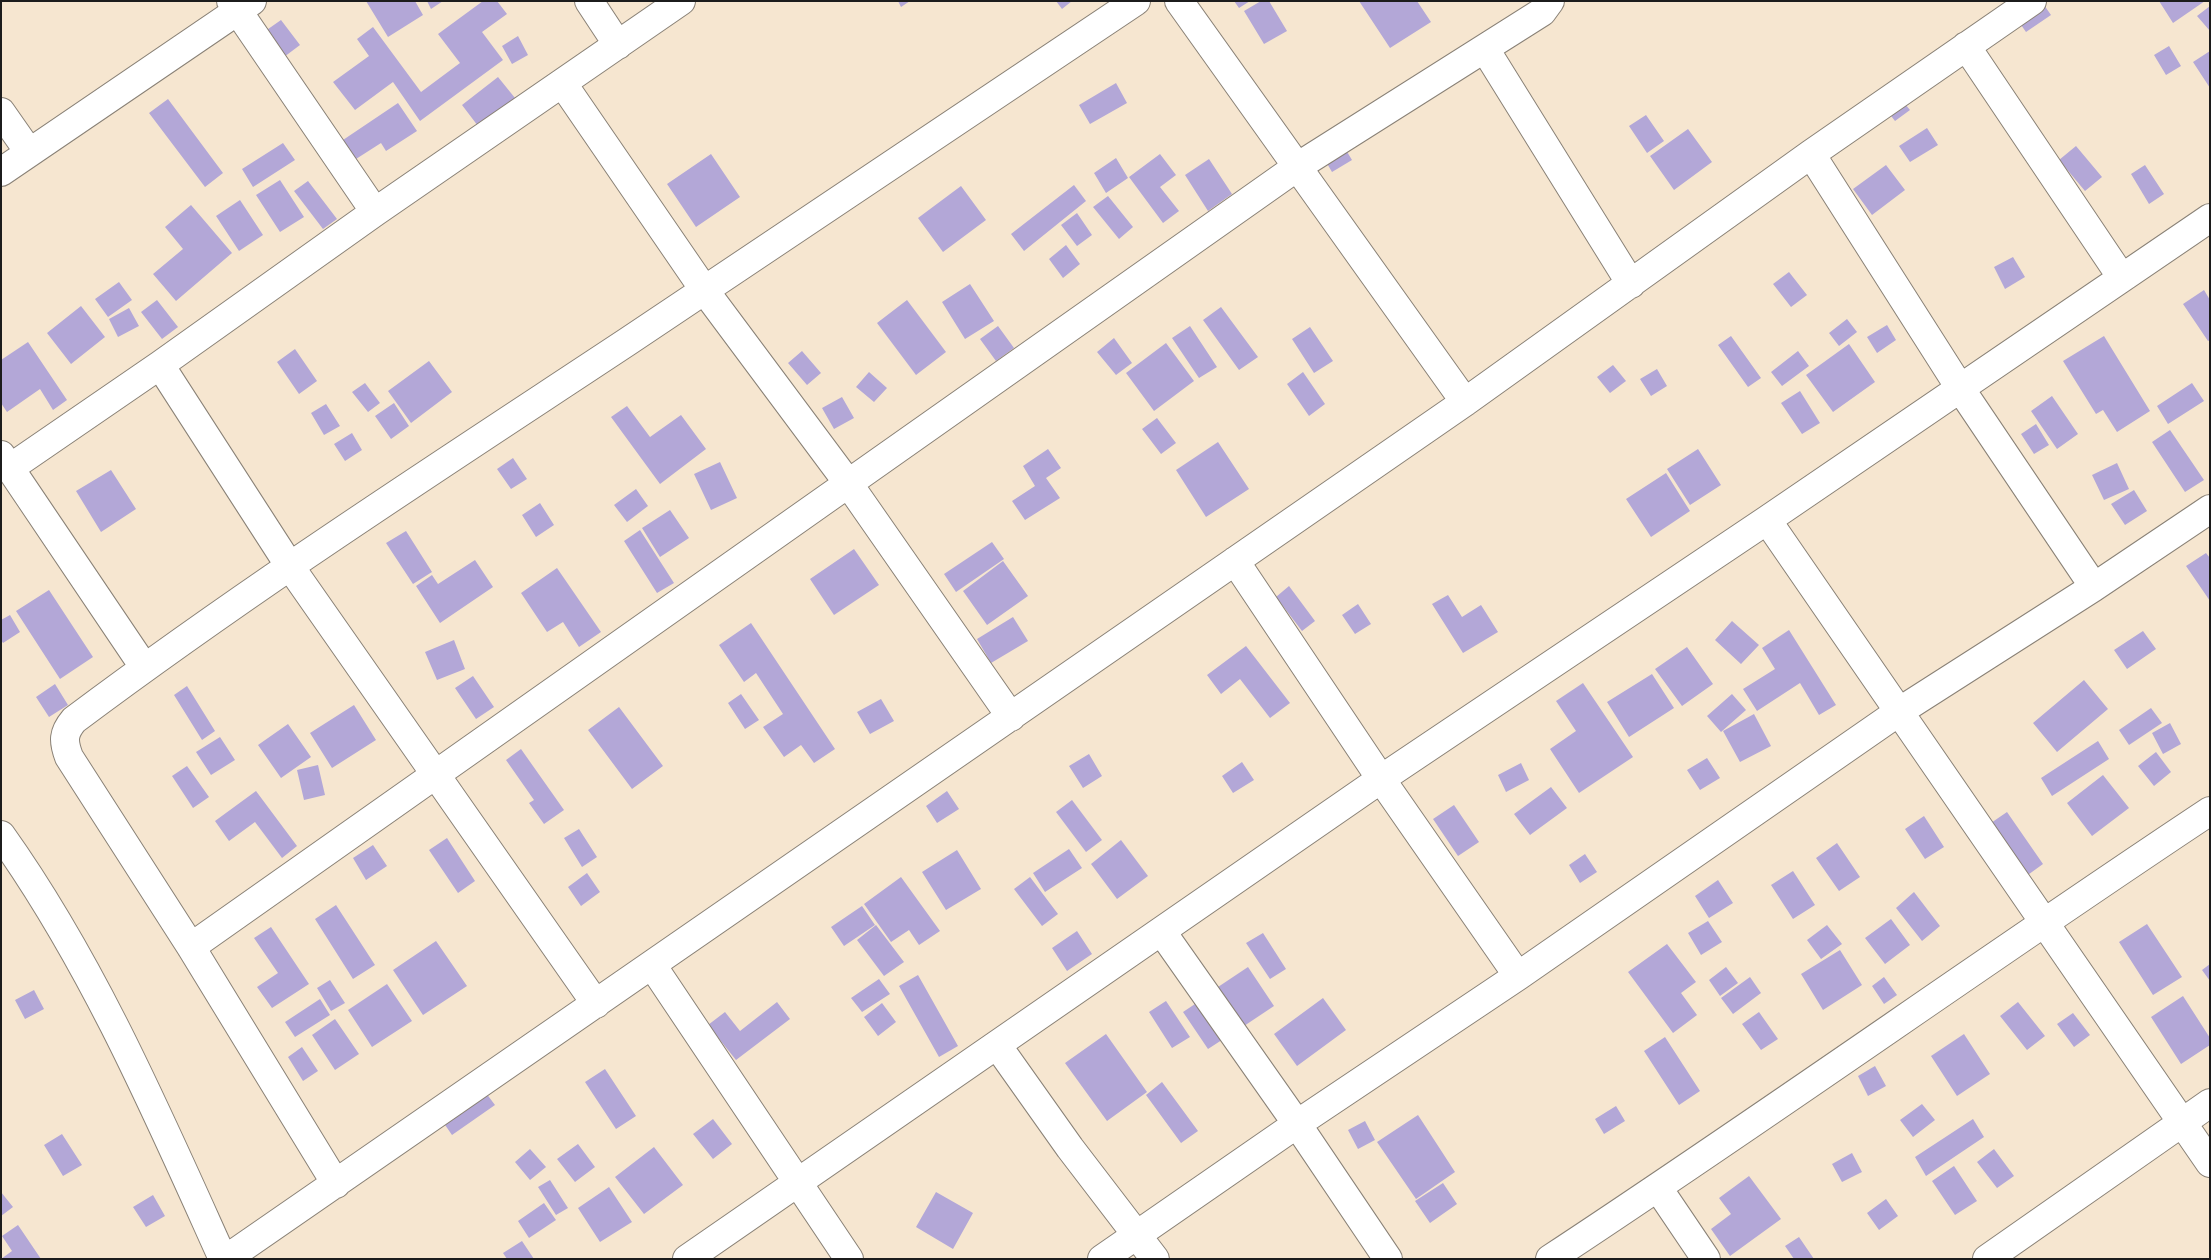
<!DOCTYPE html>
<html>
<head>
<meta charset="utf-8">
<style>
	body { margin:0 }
	#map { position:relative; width:2211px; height:1260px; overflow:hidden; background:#f6e6d0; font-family:"Comic Neue",sans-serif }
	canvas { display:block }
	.frame { position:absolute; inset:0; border:2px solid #1c1c1c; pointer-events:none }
</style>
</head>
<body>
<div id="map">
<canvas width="2211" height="1260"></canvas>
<div class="frame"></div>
</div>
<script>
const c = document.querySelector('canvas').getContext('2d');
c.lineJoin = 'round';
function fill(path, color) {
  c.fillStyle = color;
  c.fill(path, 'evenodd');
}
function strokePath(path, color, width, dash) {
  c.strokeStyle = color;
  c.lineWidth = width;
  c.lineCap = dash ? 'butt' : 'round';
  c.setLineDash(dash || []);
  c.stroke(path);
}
fill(new Path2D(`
	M366,1H415L423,15L388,37Z
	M427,1H443L431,9Z
	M483,1H497L507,14L482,32L503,60L420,121L393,82L355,110L333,82L369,56L357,39L373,27L421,92L460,63L438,34Z
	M898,1H910L901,7Z
	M1056,1H1072L1062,9Z
	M1234,1H1250L1239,8Z
	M1261,1H1269L1287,31L1264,44L1244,11Z
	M1359,1H1417L1431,22L1390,48Z
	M2159,1H2205L2173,23Z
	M2044,5L2051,15L2026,32L2019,22Z
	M2210,6V31L2197,16Z
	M281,20L300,45L280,60L261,34Z
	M518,36L528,55L512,64L502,46Z
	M2169,46L2181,66L2166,75L2154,55Z
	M2210,51V88L2193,62Z
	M498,77L515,98L478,126L462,105Z
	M1116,83L1127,103L1090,124L1079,105Z
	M1895,92L1910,110L1895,121L1881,103Z
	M168,99L223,173L205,187L149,113Z
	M398,103L417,131L386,151L381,143L356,159L343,140Z
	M1646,115L1664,141L1647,153L1629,126Z
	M1927,128L1938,145L1910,162L1899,146Z
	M1688,129L1712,162L1674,190L1650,156Z
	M1338,137L1352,160L1332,172L1319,150Z
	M283,143L295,160L253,187L242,169Z
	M2076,146L2102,177L2085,191L2059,160Z
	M711,154L740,197L696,227L667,184Z
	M1160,154L1176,175L1160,187L1179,211L1163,223L1129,177Z
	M1116,158L1128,178L1106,193L1094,173Z
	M1209,159L1232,194L1208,211L1185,175Z
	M1886,165L1905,190L1872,215L1853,189Z
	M2145,165L2164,194L2149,204L2131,174Z
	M280,180L304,217L280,232L256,195Z
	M308,181L337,219L323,229L294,191Z
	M1074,185L1086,201L1024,251L1011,234Z
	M961,186L986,220L943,252L918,218Z
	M1108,196L1133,227L1119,239L1093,207Z
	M240,200L263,235L239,251L216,216Z
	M191,205L232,253L176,301L153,274L183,249L165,227Z
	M1077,213L1092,235L1077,246L1061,225Z
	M1066,245L1080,264L1063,278L1049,259Z
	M2013,257L2025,277L2005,289L1994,267Z
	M1789,272L1807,295L1791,307L1773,284Z
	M119,282L132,300L108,317L95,299Z
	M970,284L994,321L965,339L942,302Z
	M2204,290L2210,300V340L2208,341L2183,304Z
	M157,300L178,327L162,339L141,312Z
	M907,300L946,352L916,375L877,323Z
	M81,306L105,337L71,364L47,333Z
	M1221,307L1258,357L1239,370L1203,320Z
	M129,308L139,326L118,337L109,319Z
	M1847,319L1857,332L1839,346L1829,333Z
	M1887,325L1896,340L1877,353L1867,337Z
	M998,326L1014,348L996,361L980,339Z
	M1190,326L1217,367L1199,378L1172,338Z
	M1310,327L1333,361L1314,373L1292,339Z
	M1731,336L1761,378L1748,387L1718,345Z
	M2104,336L2150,411L2117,432L2103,410L2096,414L2063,361Z
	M1114,338L1132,363L1116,375L1097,352Z
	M28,342L67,400L53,410L40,389L7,412L1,403V360Z
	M1166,343L1194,381L1154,411L1126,373Z
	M1849,344L1875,382L1833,412L1806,375Z
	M295,349L317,381L299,394L277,362Z
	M802,351L821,373L807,385L788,363Z
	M1798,351L1809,366L1782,386L1771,372Z
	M429,361L452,392L411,423L388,391Z
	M1613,365L1626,381L1610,393L1597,377Z
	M1657,369L1667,386L1651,396L1640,379Z
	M869,372L887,388L874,402L856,387Z
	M1303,372L1325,404L1309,416L1287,384Z
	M365,383L380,403L368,412L352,392Z
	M2192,383L2204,401L2168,424L2157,406Z
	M1800,391L1820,423L1802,434L1781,403Z
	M2052,396L2078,434L2057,449L2031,411Z
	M842,397L854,418L834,429L822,408Z
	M394,403L409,426L391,439L375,416Z
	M326,404L340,426L324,435L311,413Z
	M627,406L650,437L681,415L706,449L660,484L611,417Z
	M1157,418L1176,443L1161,454L1142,429Z
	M2036,424L2049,445L2034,454L2021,434Z
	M2170,430L2204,480L2185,492L2152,442Z
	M352,433L362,450L345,461L334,444Z
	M1218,442L1249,489L1206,517L1176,470Z
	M1048,449L1061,468L1046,478L1060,498L1025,520L1012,501L1035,486L1023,466Z
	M1698,449L1721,485L1690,505L1667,469Z
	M513,458L527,479L511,489L497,469Z
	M720,462L737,498L711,510L694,474Z
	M2117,463L2129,489L2104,500L2092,475Z
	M111,470L136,509L101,532L76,491Z
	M1666,473L1690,511L1651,537L1626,499Z
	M636,489L648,506L627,522L614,505Z
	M2134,490L2147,511L2125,525L2111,504Z
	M540,503L554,525L536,537L522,515Z
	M670,510L689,538L660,557L642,528Z
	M640,530L674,583L657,593L624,541Z
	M406,531L432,572L413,584L386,543Z
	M992,542L1004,559L956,592L944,574Z
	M854,549L879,585L834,615L810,579Z
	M2206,553L2210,558V601L2186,566Z
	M475,560L493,587L440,623L416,586L432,575L438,584Z
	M1003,561L1028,596L987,625L963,591Z
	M557,568L601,632L579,647L563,622L547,632L521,593Z
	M1289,586L1315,621L1302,631L1276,597Z
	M49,590L93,657L60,679L16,611Z
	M1448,595L1462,617L1481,605L1498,632L1463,653L1432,604Z
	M1358,604L1371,624L1355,634L1342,615Z
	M10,615L20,632L3,643L1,640V620Z
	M1013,617L1028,641L991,663L977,639Z
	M1732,621L1759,645L1741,664L1715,640Z
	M751,623L835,749L814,763L801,745L784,757L763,727L783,714L756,673L744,682L719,645Z
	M1789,630L1836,705L1819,715L1800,683L1757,711L1743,689L1775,669L1762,648Z
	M2143,631L2156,649L2127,669L2114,650Z
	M454,640L465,669L437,680L425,652Z
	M1246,646L1290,703L1270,718L1240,679L1221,694L1207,675Z
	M1687,647L1713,684L1682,706L1655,669Z
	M1652,674L1674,708L1629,737L1607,702Z
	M473,676L494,707L476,719L455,688Z
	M2084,680L2108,709L2057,752L2033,723Z
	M1583,683L1633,757L1579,793L1550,749L1576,731L1556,701Z
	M55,684L68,705L49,717L36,697Z
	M187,686L215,731L202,740L174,695Z
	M741,694L759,720L745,729L728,703Z
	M1732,694L1746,710L1721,732L1707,716Z
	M881,699L894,721L870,734L857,712Z
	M354,705L376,740L332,768L310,733Z
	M619,707L663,766L632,789L588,730Z
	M2151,708L2162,723L2129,745L2119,730Z
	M1754,714L1771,746L1740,762L1723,731Z
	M2170,723L2181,744L2163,754L2152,733Z
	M288,724L311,757L281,778L258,745Z
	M220,737L235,760L211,775L196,752Z
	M2098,741L2109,759L2052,796L2041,778Z
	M521,749L564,810L544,824L529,803L534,800L506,760Z
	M2156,752L2171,772L2154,786L2138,766Z
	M1089,754L1102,776L1083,788L1069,766Z
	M1707,758L1720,778L1700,790L1687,770Z
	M1242,762L1254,780L1233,793L1222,776Z
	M1521,763L1529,780L1506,792L1498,775Z
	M318,765L325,795L304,800L297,770Z
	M187,766L209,797L193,808L172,776Z
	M2103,775L2129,808L2092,836L2067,803Z
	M1551,787L1567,808L1530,835L1514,814Z
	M256,791L297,846L282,858L255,822L229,841L215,821Z
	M947,791L959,809L937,823L926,806Z
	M1072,800L1102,840L1086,852L1056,812Z
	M1454,805L1479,842L1458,856L1433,819Z
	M2007,812L2043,864L2025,877L1988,825Z
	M1924,816L1944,847L1925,859L1905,829Z
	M579,829L597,857L582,867L564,838Z
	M447,838L475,881L458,893L429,850Z
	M1121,840L1148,876L1117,899L1091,864Z
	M1837,843L1860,877L1839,891L1816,858Z
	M373,845L387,866L366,880L353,858Z
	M1069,849L1082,868L1045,892L1033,873Z
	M957,850L981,889L946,910L922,872Z
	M1585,854L1597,872L1580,883L1569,865Z
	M1793,871L1815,905L1793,919L1771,885Z
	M587,873L600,892L581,906L568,887Z
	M901,877L940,931L919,945L909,930L891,942L864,904Z
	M1030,877L1058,914L1042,926L1014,889Z
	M1718,880L1733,903L1709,918L1695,896Z
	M1914,892L1940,926L1922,941L1896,908Z
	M336,905L375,965L353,979L315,919Z
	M862,906L875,925L844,946L831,927Z
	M1891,919L1910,945L1885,964L1865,938Z
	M1708,921L1722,942L1701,955L1688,933Z
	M2147,924L2182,977L2153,995L2119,942Z
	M876,925L904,962L884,976L857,940Z
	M1827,925L1842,944L1821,959L1807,940Z
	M271,927L309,984L272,1008L257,987L278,973L254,938Z
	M1077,931L1092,954L1067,971L1052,948Z
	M1263,933L1286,969L1270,979L1246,943Z
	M436,941L467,986L423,1015L393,970Z
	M1667,944L1696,982L1681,993L1697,1015L1673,1033L1628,972Z
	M1840,950L1862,985L1823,1010L1801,974Z
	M2210,964V981L2202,970Z
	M1248,967L1274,1006L1238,1030L1212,991Z
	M1726,967L1738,983L1720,996L1709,980Z
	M918,975L958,1046L939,1057L899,986Z
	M1750,977L1761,993L1733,1014L1721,998Z
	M1884,977L1897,995L1884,1004L1872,986Z
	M879,979L890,994L862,1012L851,998Z
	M330,980L345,1003L331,1011L317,988Z
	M387,984L412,1021L372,1047L348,1010Z
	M34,990L44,1009L25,1019L15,1000Z
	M2183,996L2210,1038V1045L2181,1064L2151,1017Z
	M1204,998L1228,1036L1208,1049L1183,1012Z
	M1323,998L1346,1030L1297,1066L1274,1034Z
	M320,999L330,1015L295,1037L285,1022Z
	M1166,1001L1190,1037L1172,1048L1149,1012Z
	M777,1002L790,1019L736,1060L708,1025L725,1012L740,1031Z
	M2018,1002L2045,1036L2027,1050L2000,1016Z
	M882,1003L896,1022L878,1036L864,1017Z
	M1759,1012L1778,1039L1761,1050L1742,1024Z
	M2073,1013L2090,1035L2074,1047L2057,1024Z
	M335,1019L359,1054L335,1070L312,1035Z
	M1106,1034L1147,1092L1107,1121L1065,1063Z
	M1964,1034L1990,1074L1957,1096L1931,1056Z
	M1665,1037L1700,1091L1679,1105L1644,1051Z
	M302,1047L318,1071L303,1081L288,1057Z
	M1875,1066L1886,1086L1868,1096L1858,1076Z
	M605,1069L636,1116L616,1129L585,1082Z
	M1162,1082L1198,1131L1181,1143L1146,1095Z
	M486,1093L495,1105L452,1135L443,1122Z
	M1922,1104L1935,1120L1913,1137L1900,1120Z
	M1616,1106L1625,1121L1604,1134L1595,1119Z
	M1418,1115L1455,1172L1416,1199L1377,1142Z
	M713,1119L732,1144L713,1159L693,1134Z
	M1973,1119L1984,1137L1926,1176L1915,1157Z
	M1365,1121L1375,1140L1358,1149L1348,1130Z
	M62,1134L82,1165L63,1176L44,1145Z
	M578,1144L595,1167L575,1182L557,1159Z
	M654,1147L683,1185L644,1214L615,1177Z
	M530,1149L546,1167L530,1180L515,1162Z
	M1994,1149L2014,1176L1997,1188L1977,1162Z
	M1852,1153L1862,1172L1842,1182L1832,1164Z
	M1954,1166L1977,1201L1955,1215L1932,1181Z
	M1749,1176L1781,1219L1730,1256L1711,1229L1731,1214L1719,1198Z
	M550,1180L568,1208L556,1215L538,1187Z
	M1443,1183L1457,1204L1430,1223L1415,1201Z
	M609,1187L632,1222L600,1242L578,1208Z
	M1,1192L13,1207L1,1216Z
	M936,1192L973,1213L953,1249L916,1227Z
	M153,1195L165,1216L146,1227L133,1207Z
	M1886,1199L1898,1216L1879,1230L1867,1213Z
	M544,1203L556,1220L529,1238L518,1221Z
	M18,1225L41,1259H1L12,1251L2,1236Z
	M1799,1237L1814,1259H1794L1785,1246Z
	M522,1241L534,1259H507L503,1253Z`), '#b3a7d7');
const street = new Path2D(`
	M231,1L375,212
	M589,1L618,45
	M1179,1L1465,402
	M1966,46L2122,278
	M1485,49L1631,284
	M563,84L705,291L848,483L1011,717
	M1,112L29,152
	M1811,154L1960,388L2094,587
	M1,172L252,1
	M160,365L289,565L596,1004
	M1,455L144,667
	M10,468L160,365L375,212L681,1
	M1767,520L2210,1163
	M1235,561L1381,779L1518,976
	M1,835C93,964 158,1115 223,1259
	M1162,932L1297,1124L1388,1259
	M191,947L1297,167L1542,12L1550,1
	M652,965L849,1259
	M997,1045L1070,1148L1155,1259
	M336,1184L191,947L69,757C63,741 63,733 74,720C253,586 441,465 627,342C798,229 967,115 1136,1
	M1658,1188L1706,1259
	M226,1259L1465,402L1811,154L2032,1
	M687,1259L1381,779L1767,520L2210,218
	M1102,1259L1297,1124L1518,976L1900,711L2094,587L2210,509
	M1550,1259C1772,1113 1988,958 2210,811
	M1987,1259L2210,1103`);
strokePath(street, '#898176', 30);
strokePath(street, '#fff', 28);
</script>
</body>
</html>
